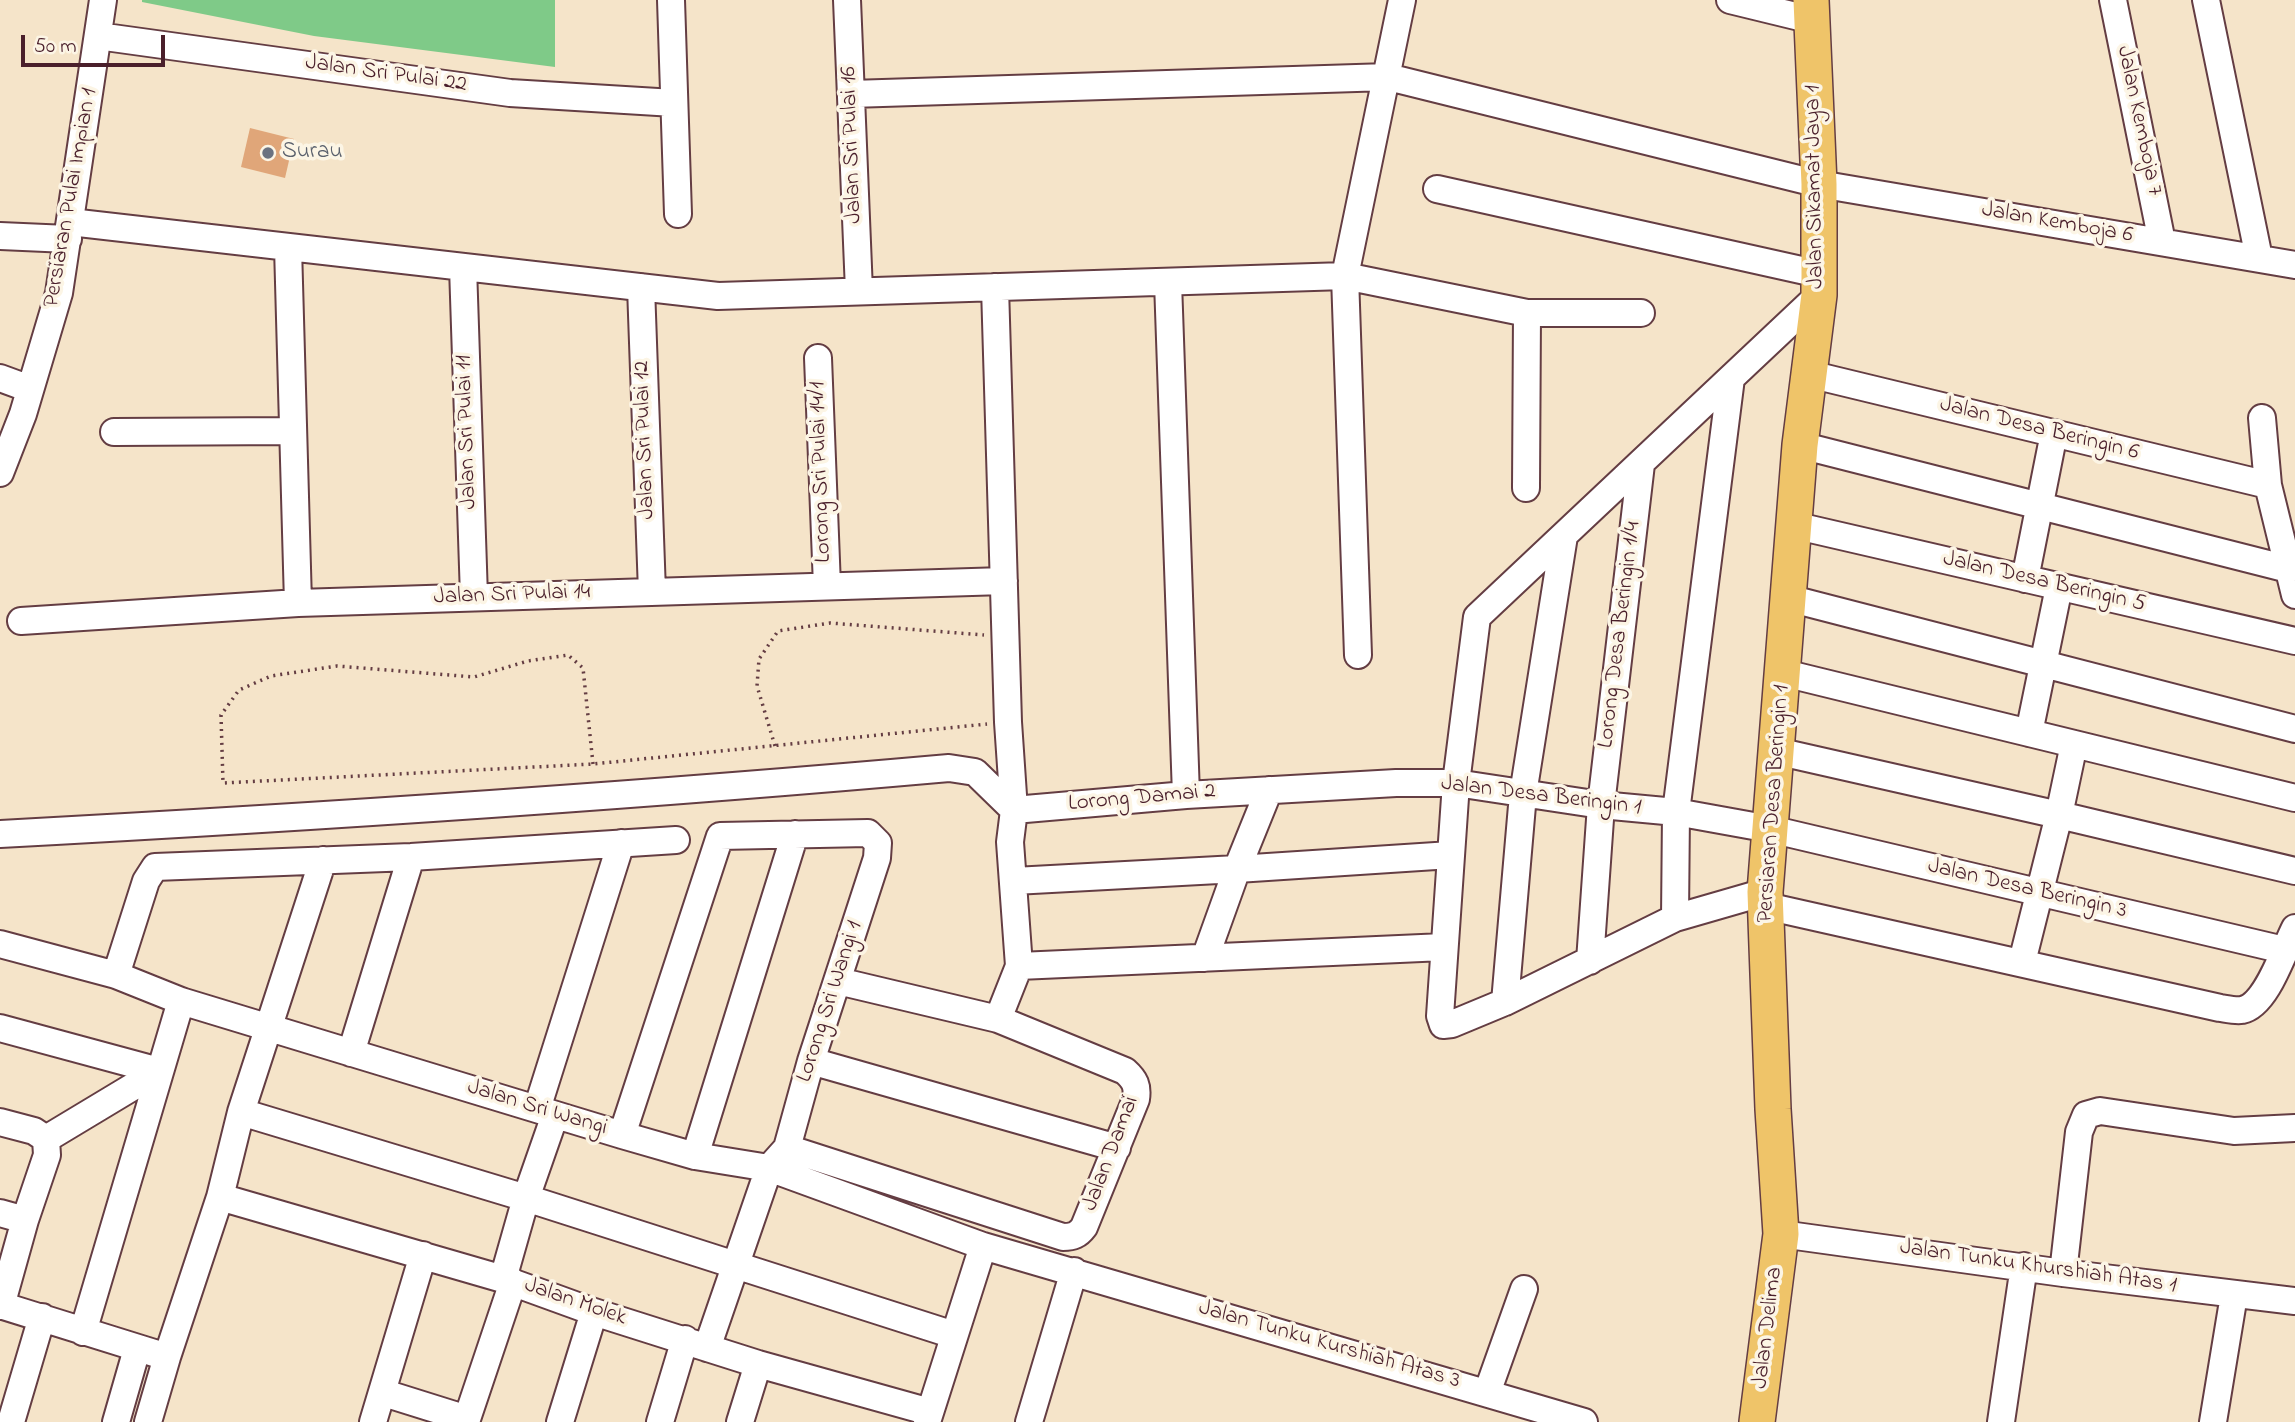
<!DOCTYPE html>
<html>
<head>
<meta charset="utf-8">
<style>
	body { margin:0 }
	#map { position:relative; width:2295px; height:1422px; overflow:hidden; background:#f5e4c9; font-family:"Indie Flower",sans-serif }
	canvas { display:block }
	.scale { position:absolute; left:21px; top:35px; width:144px; height:32px; box-sizing:border-box; border:4px solid #4a1f2b; border-top:0; padding-left:9px; font-size:21px; line-height:24px; white-space:nowrap; color:#4a1f2b; -webkit-text-stroke:5px #fcf5e5; paint-order:stroke }
</style>
</head>
<body>
<div id="map">
<canvas width="2295" height="1422"></canvas>
<div class="scale">50 m</div>
</div>
<script>
const c = document.querySelector('canvas').getContext('2d');
c.lineJoin = 'round';
function fill(path, color) {
  c.fillStyle = color;
  c.fill(path, 'evenodd');
}
function strokePath(path, color, width, dash) {
  c.strokeStyle = color;
  c.lineWidth = width;
  c.lineCap = dash ? 'butt' : 'round';
  c.setLineDash(dash || []);
  c.stroke(path);
}
function write(font, color, halo, rows, align = 'center') {
  c.font = font + ' "Indie Flower",sans-serif';
  c.lineWidth = 7;
  c.setLineDash([]);
  c.textBaseline = 'middle';
  c.strokeStyle = halo;
  c.fillStyle = color;
  for (const [text, x, y, turn = 0] of rows) {
    c.save();
    c.translate(x, y);
    c.rotate((+turn || 0) * Math.PI / 180);
    c.textAlign = isNaN(turn) ? turn : align;
    if (halo) c.strokeText(text, 0, 0);
    c.fillText(text, 0, 0);
    c.restore();
  }
}
fill(new Path2D(`
	M142,0H555V67L314,36L142,2Z`), '#7fca88');
fill(new Path2D(`
	M250,128L294,139L285,178L241,167Z`), '#e0a679');
const minor = new Path2D(`
	M671,0L678,214
	M847,0L859,291
	M1730,0L1812,20
	M2113,0L2162,242
	M2206,0L2259,258
	M98,36L510,93L674,103
	M851,94L1388,77L1819,184L2295,265
	M1437,189L1819,274
	M70,222L718,296L1345,276L1527,313H1641
	M0,236L68,239
	M288,247L298,603
	M463,267L474,597
	M1168,282L1186,795
	M641,287L652,592
	M995,287L1008,722L1014,810L1010,842L1019,966L998,1019
	M818,358L827,586
	M1809,374L2268,485
	M0,378L30,389
	M2262,418L2268,485L2295,595
	M114,432L293,431
	M1800,445L2288,569
	M0,473L23,414L59,293L103,0
	M1526,488L1527,313
	M1793,525L2295,641
	M2025,579L2054,433
	M1788,598L2295,729
	M21,621L298,603L1004,581
	M1358,655L1345,276L1402,0
	M1784,673L2295,798
	M2029,733L2059,587
	M1776,751L2072,818L2295,871
	M0,834C317,817 633,796 949,768L975,772L1014,810L1186,795L1396,783H1456L1601,805L1676,812L1770,829L2284,950
	M1014,881L1237,869L1451,855
	M1765,892L1675,918L1505,1002L1452,1024L1443,1025L1440,1016L1456,783L1477,617L1819,295
	M1766,906L2220,1008C2227,1009 2235,1011 2242,1010C2267,1005 2284,949 2295,928
	M1675,918L1676,812L1731,378
	M0,944L116,975L181,1001L622,1135L695,1156L769,1168L983,1246L1584,1422
	M1205,958L1237,869L1269,790
	M1590,961L1601,805L1641,464
	M2022,962L2059,815L2074,744
	M1019,966L1444,947
	M116,975L146,881L155,867L411,857L676,840
	M1505,1002L1523,794L1564,536
	M0,1028L159,1071
	M351,1053L411,857
	M811,1061L1117,1148
	M537,1109L621,843
	M241,1112L526,1198L954,1335
	M0,1122L34,1131L46,1139L47,1155L25,1220L1,1306
	M622,1135L720,836L868,833L878,843L877,858L811,1061L787,1148L769,1168L707,1348
	M46,1139L159,1071
	M787,1148L1063,1237C1073,1237 1078,1235 1084,1227L1136,1099C1138,1086 1135,1080 1125,1071L998,1019L838,981
	M695,1156L795,834
	M220,1197L503,1279L594,1312L758,1364L930,1412
	M0,1213L25,1220
	M1781,1234L2063,1273L2295,1301
	M2063,1273L2079,1132L2086,1115L2100,1111L2234,1131L2295,1128
	M503,1279L526,1198L555,1115
	M0,1305L167,1357
	M83,1332L181,1001
	M384,1393L467,1419L466,1422
	M1487,1393L1524,1289
	M467,1419L513,1282
	M11,1422L42,1317
	M116,1422L137,1349
	M148,1422L167,1357L220,1197L241,1112L323,860
	M373,1422L423,1255
	M560,1422L594,1312
	M660,1422L685,1339
	M740,1422L758,1364
	M927,1422L983,1246
	M1029,1422L1074,1271
	M2001,1422L2024,1266
	M2213,1422L2234,1295`);
const major = new Path2D(`
	M1757,1422L1781,1234L1773,1109L1765,892L1800,445L1819,295V184L1811,0`);
strokePath(minor, '#643d43', 30);
strokePath(major, '#643d43', 38);
strokePath(new Path2D(`
	M775,746L757,686L759,659L778,631L830,623L984,635
	M593,764L583,668L568,655L528,661L474,677L337,666L271,676L239,690L221,715L223,783L593,764L987,724`), '#643d43', 3.5, [2, 5]);
strokePath(minor, '#fff', 26);
strokePath(major, '#efc469', 35);
for (const [x, y, r, color] of [
	[268,153,7,"#6b7280"]
]) {
  const dot = new Path2D();
  dot.arc(x, y, r, 0, 2 * Math.PI);
  c.fillStyle = color;
  c.fill(dot);
  strokePath(dot, '#fcf5e5', 2.5);
}
write('23px', '#4a1f2b', '#fcf5e5', [
	["Jalan Sri Pulai 22",386,75,8],
	["Jalan Kemboja 7",2138,121,78],
	["Jalan Sri Pulai 16",853,145,-92],
	["Jalan Sikamat Jaya 1",1816,187,-91],
	["Persiaran Pulai Impian 1",72,198,-80],
	["Jalan Kemboja 6",2057,224,10],
	["Jalan Desa Beringin 6",2039,430,14],
	["Jalan Sri Pulai 11",468,432,-92],
	["Jalan Sri Pulai 12",646,440,-92],
	["Lorong Sri Pulai 14/1",822,472,-92],
	["Jalan Desa Beringin 5",2044,583,13],
	["Jalan Sri Pulai 14",512,596,-2],
	["Lorong Desa Beringin 1/4",1621,635,-83],
	["Jalan Desa Beringin 1",1541,797,7],
	["Lorong Damai 2",1142,799,-5],
	["Persiaran Desa Beringin 1",1775,804,-86],
	["Jalan Desa Beringin 3",2027,890,13],
	["Lorong Sri Wangi 1",831,1002,-72],
	["Jalan Sri Wangi",537,1109,17],
	["Jalan Damai",1112,1154,-69],
	["Jalan Tunku Khurshiah Atas 1",2038,1268,8],
	["Jalan Molek",575,1303,19],
	["Jalan Delima",1769,1328,-83],
	["Jalan Tunku Kurshiah Atas 3",1329,1346,16]
]);
write('23px', '#5b616d', '#fcf5e5', [
	["Surau",282,153]
], 'left');
</script>
</body>
</html>
